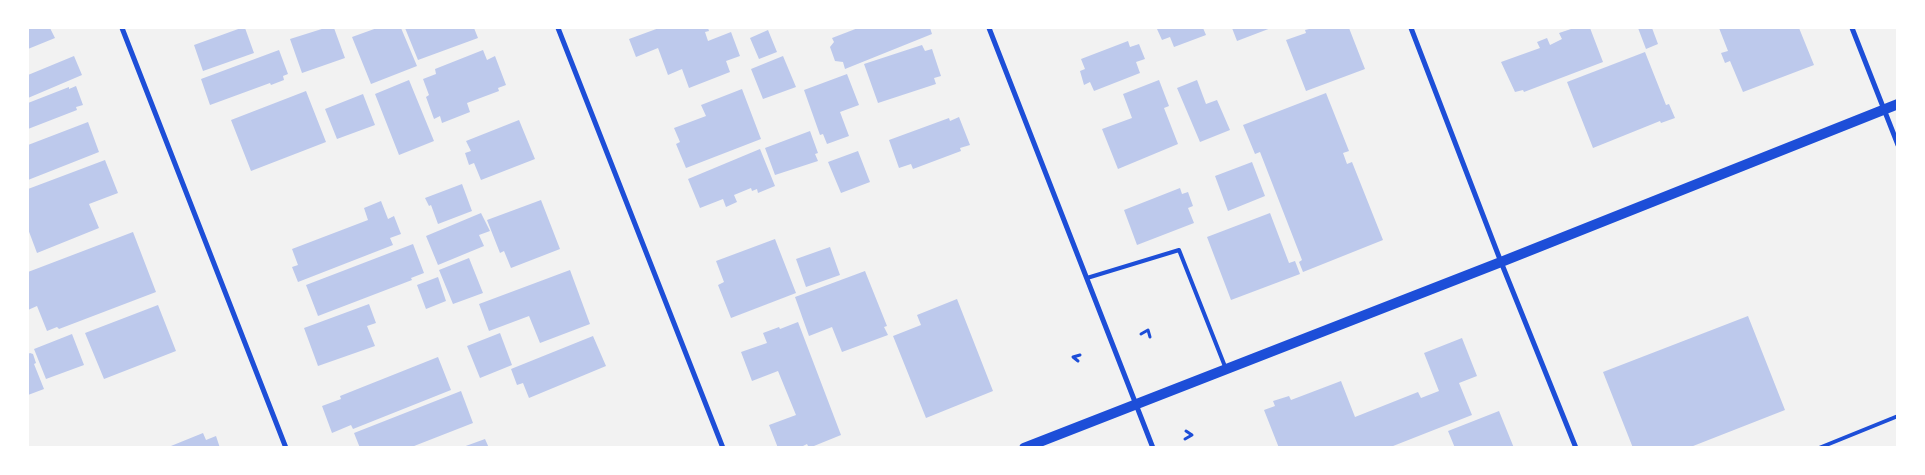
<!DOCTYPE html>
<html>
<head>
<meta charset="utf-8">
<style>
	body { margin:0 }
	#map { position:relative; width:1925px; height:475px; overflow:hidden; background:#f2f2f2; font-family:"DM Sans",sans-serif }
	canvas { display:block }
	.frame { position:absolute; inset:0; border:29px solid #fff; pointer-events:none }
</style>
</head>
<body>
<div id="map">
<canvas width="1925" height="475"></canvas>
<div class="frame"></div>
</div>
<script>
const c = document.querySelector('canvas').getContext('2d');
c.lineJoin = 'round';
function fill(path, color) {
  c.fillStyle = color;
  c.fill(path, 'evenodd');
}
function strokePath(path, color, width, dash) {
  c.strokeStyle = color;
  c.lineWidth = width;
  c.lineCap = dash ? 'butt' : 'round';
  c.setLineDash(dash || []);
  c.stroke(path);
}
fill(new Path2D(`
	M28,28H50L55,38L28,49Z
	M241,28H245L254,53L203,71L194,45Z
	M325,28H334L345,58L302,73L290,39Z
	M377,28H401L417,66L371,84L352,37Z
	M405,28H474L478,38L418,60Z
	M659,28H708L709,31L705,32L708,41L731,32L740,56L726,61L730,72L689,88L682,69L668,75L658,48L636,57L629,39Z
	M858,28H930L932,34L845,69L843,62L835,61L830,47L834,42L832,38Z
	M1160,28H1203L1206,35L1174,47L1170,37L1162,40L1157,29Z
	M1232,28H1271L1237,41Z
	M1313,28H1349L1365,69L1306,91L1286,40L1306,33L1305,30Z
	M1574,28H1590L1603,62L1524,92L1523,90L1515,92L1501,62L1540,48L1537,42L1547,38L1550,45L1562,39L1559,33Z
	M1638,28H1652L1658,44L1646,49Z
	M1719,28H1799L1814,65L1743,92L1730,61L1725,63L1721,53L1728,51Z
	M768,30L777,52L759,59L750,38Z
	M1128,41L1130,47L1139,44L1145,59L1136,62L1140,73L1094,91L1090,82L1084,85L1080,71L1085,69L1081,59Z
	M922,45L925,51L932,49L941,76L934,78L936,84L878,103L864,64Z
	M279,50L288,74L283,76L284,80L271,85L270,83L210,105L201,79Z
	M483,50L487,60L495,56L506,85L498,88L499,91L467,103L470,112L442,123L440,116L434,119L426,97L429,95L423,79L436,74L435,69Z
	M1645,52L1666,105L1669,104L1675,118L1661,123L1660,121L1593,148L1567,82Z
	M74,56L82,75L28,98V75Z
	M783,56L796,87L763,99L751,69Z
	M847,74L859,105L840,112L849,136L827,144L823,134L820,135L804,90Z
	M409,80L434,141L399,155L375,94Z
	M1159,80L1169,106L1164,108L1178,144L1118,169L1102,129L1132,118L1123,94Z
	M1197,80L1206,104L1217,100L1230,130L1200,142L1177,88Z
	M76,86L83,105L76,107L77,110L28,129V103L69,87V89Z
	M742,89L761,139L686,168L676,144L680,142L674,128L706,116L701,105Z
	M306,91L326,142L251,171L231,120Z
	M1326,93L1349,151L1343,153L1347,164L1352,162L1383,240L1303,272L1299,262L1302,260L1260,152L1255,154L1243,125Z
	M363,94L375,125L337,139L325,109Z
	M959,117L970,145L960,148L961,151L913,169L911,164L899,168L889,140L949,118L950,121Z
	M519,120L535,159L481,180L474,163L469,165L465,153L471,151L466,141Z
	M88,122L99,152L28,180V145Z
	M810,131L818,153L815,154L818,161L775,175L765,148Z
	M760,149L775,186L758,193L757,189L752,191L751,188L734,195L737,202L726,207L723,199L700,208L688,179Z
	M858,151L870,182L841,193L828,162Z
	M105,160L118,193L89,204L99,228L37,253L28,229V189Z
	M1252,162L1265,196L1228,211L1215,176Z
	M462,184L472,211L438,224L431,205L429,206L425,198Z
	M1180,188L1182,194L1188,192L1193,206L1188,208L1194,223L1137,245L1124,210Z
	M541,200L560,249L511,268L504,251L500,253L487,220Z
	M381,201L388,219L394,216L401,234L390,238L393,245L298,282L292,267L298,265L292,249L368,220L364,208Z
	M481,213L490,231L479,235L484,246L438,265L426,236Z
	M1270,213L1289,263L1295,261L1300,274L1231,300L1207,237Z
	M133,232L156,292L59,329L57,327L47,331L37,306L28,310V272Z
	M775,239L796,293L731,318L718,285L724,282L716,261Z
	M413,244L424,273L411,278L412,280L318,316L306,285Z
	M830,247L840,275L806,287L796,259Z
	M469,258L483,293L453,304L439,270Z
	M570,270L590,324L540,343L529,316L489,331L479,304Z
	M865,271L887,326L884,327L888,335L842,352L832,327L809,336L795,297Z
	M438,277L446,301L426,309L417,285Z
	M957,299L993,391L926,418L893,336L921,325L917,315Z
	M369,304L376,323L367,326L375,346L318,366L304,328Z
	M158,305L176,351L104,379L85,333Z
	M1748,316L1785,410L1688,448H1633L1603,372Z
	M798,322L841,435L809,448L807,444L799,448H778L769,425L796,415L778,371L752,381L741,352L767,343L763,333L779,327L780,329Z
	M500,333L512,365L480,378L467,346Z
	M72,334L84,365L46,379L34,349Z
	M593,336L606,366L529,398L523,383L517,385L511,369Z
	M1462,338L1477,376L1459,383L1472,415L1388,448H1279L1264,410L1275,406L1273,401L1289,396L1291,400L1341,381L1355,417L1418,392L1421,398L1439,391L1424,353Z
	M30,353L33,354L36,363L34,364L44,389L28,395V354Z
	M438,357L451,390L353,429L351,425L332,433L322,406L341,399L340,396Z
	M461,391L473,423L409,448H360L354,433Z
	M1499,411L1514,448H1455L1448,431Z
	M203,433L206,440L216,436L220,448H166Z
	M485,439L489,448H463V447Z`), '#bdc9ec');
strokePath(new Path2D(`
	M1141,334L1148,330L1150,337
	M1078,361L1073,357L1080,355
	M1185,439L1192,435L1186,431`), '#1d4ed8', 3);
strokePath(new Path2D(`
	M1087,278L1179,250L1226,369
	M1819,448L1898,416`), '#1d4ed8', 4);
strokePath(new Path2D(`
	M122,28L286,448
	M558,28L723,448
	M989,28L1153,448
	M1411,28L1501,262L1576,448
	M1852,28L1898,145`), '#1d4ed8', 5);
strokePath(new Path2D(`
	M1024,448L1501,262L1898,104`), '#1d4ed8', 10);
</script>
</body>
</html>
